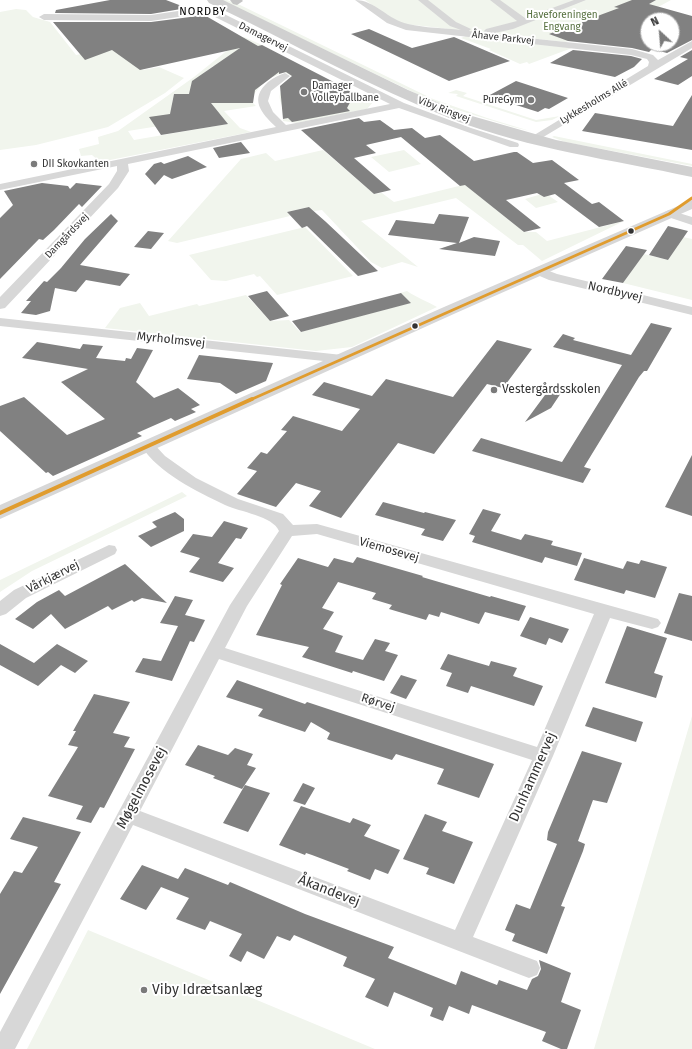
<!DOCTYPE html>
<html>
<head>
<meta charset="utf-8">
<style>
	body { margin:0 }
	#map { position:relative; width:692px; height:1049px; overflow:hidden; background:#fff; font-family:"Fira Sans",sans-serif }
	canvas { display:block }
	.north { position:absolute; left:640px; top:12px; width:40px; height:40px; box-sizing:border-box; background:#fff; border:1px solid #adadad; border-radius:50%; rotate:334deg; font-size:11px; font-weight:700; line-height:16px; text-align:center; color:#333 }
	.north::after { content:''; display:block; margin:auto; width:14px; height:18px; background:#7a7a7a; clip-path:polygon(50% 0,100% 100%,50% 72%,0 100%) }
</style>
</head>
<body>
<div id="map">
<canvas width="692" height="1049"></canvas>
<div class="north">N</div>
</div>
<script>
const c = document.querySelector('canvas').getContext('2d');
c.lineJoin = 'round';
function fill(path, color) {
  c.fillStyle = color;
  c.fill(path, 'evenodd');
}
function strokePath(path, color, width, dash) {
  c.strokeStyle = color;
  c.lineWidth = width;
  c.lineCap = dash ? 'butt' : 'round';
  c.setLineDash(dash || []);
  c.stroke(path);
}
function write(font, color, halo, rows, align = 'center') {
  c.font = font + ' "Fira Sans",sans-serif';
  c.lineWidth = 4;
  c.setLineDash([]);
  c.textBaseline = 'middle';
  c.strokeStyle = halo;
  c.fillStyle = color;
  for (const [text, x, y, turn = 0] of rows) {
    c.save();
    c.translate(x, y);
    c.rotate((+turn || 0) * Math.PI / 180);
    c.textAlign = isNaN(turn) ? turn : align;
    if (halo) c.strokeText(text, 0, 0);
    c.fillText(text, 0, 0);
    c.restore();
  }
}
fill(new Path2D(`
	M221,0H227L240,5L433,99L487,118L530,131L513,127L438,104Z
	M365,0H671L629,23L565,42L405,24L392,19Z
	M16,9L26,10L33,17L50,22L76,55L140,42L133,64L143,70L159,67L184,78L165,93L108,127L36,145L0,150V12Z
	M466,36L572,48L529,64L527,62L520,64L489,50L491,49L461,38Z
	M244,37L262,45L341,94L352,91L373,102L367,109L297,123L283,121V119L345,107H283C274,91 285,87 297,79L284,72L273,77L213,66L204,73L262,84L254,94H174L172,103H253L256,106L224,111L240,128L251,132L100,162L92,155L81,156L79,149L99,144L98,137L118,131L194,77ZM221,116L227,124L134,140L128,131Z
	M456,90L467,93L463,96L536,120L560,116L552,120L536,122L456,96L458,94L448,93Z
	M554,136L692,164V166L565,142L552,137Z
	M323,150L374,194L382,193L394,202L471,183L468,187L524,232H536L547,241L624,221L542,261L523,245H518L456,198L361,221L418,267L402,262L382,268L371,262L322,210L314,211L309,207L287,212L290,216L177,243L168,241L241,159L266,153L275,161Z
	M404,150L421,164L389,172L371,157Z
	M545,193L558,202L536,208L525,199Z
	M305,227L353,276L277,295L260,276L257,277L254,274L226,281L211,280L189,255Z
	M683,237L692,239V300L623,283L644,254L668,260Z
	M407,291C417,298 427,301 437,307L352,347L316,351L105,328L120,308L140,303L149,316L197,304L199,306L246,295L270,321L289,320L300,332L410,303L400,293Z
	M182,492L187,496L32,571L0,592V580Z
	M692,716V1049H594Z
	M88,930L375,1049H27Z`), '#f1f5ed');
fill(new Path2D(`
	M110,0H166L187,8L151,14L55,13L56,10Z
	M632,0H656L649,4L692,16V40L667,53L652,49L649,52L632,48L568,41L549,34L619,8L614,7ZM648,20H672V44H648Z
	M198,16H206L258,46L262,45L355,93L347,108L350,111L292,122L288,118L283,119L280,86L292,76L286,72L279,74V72L255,90L253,103H211L228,124L161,135L149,117L170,114L174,94H189L192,81L240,48L140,70L112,50L85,60L53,22H151Z
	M369,29L412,48L454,37L510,61L449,81L351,34Z
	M573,50L631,56L642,59L634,67L615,77L550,63Z
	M692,50V76L678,85L654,79L688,59L680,57Z
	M516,81L568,98L549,109L545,108L538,112L488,96Z
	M692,95V150L582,131L595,113L673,126Z
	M359,118L364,122L380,120L394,130L412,128L425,138L440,135L474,161L514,152H517L533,163L552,160L579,180L564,183L592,204L599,202L624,221L599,227L555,194L544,197L537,193L506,200L541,228L524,232L465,185L460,186L401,137L366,145L376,153L354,158L391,190L374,194L301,130Z
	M241,142L250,153L219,158L213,148Z
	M188,156L207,167L172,179L164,175L155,185L145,174L154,164L161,162L164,164Z
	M42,183L68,186L70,189L76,183L102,186L82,207L79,204L54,230L43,240L39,239L0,279V218L13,205L4,191Z
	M309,207L326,222L378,271L358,276L307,226L302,228L287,212Z
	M111,214L118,221L80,265L130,274L120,286L86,280L76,292L55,288L50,311L36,315L21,313L31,301H26L44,281L47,282L61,268L85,239Z
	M439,214L469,217L459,243L474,237L500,241L495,256L439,249L457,243L388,235L396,220L434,224Z
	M668,226L688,231L668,260L649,255Z
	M148,231L164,233L151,249L134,247Z
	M626,246L647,250L623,283L602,279Z
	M267,291L289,316L270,321L248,296Z
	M401,293L411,303L301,332L292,321Z
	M651,323L672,328L647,371H644L639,377L584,467L591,469L583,483L472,451L481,438L562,462L622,365L553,347L563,334L575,338L573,340L631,355Z
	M497,340L532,349L503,388L487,384L434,454L398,443L341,518L309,506L321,491L296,483L276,507L237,494L257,471L247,468L261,452L267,454L287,431L281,430L293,416L342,431L360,409L312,395L324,382L372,396L386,379L453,397Z
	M37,342L80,349L83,344L103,346L96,358L125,361L126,358L131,359L137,348L153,350L136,382L154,398L178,388L200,405L191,409L196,412L175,421L171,418L137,433L142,436L53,476L48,472L46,473L0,431V406L24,397L67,435L105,419L61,382L88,369L22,358Z
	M199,355L273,363L266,381L236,394L220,383L187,379Z
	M565,387L551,408L525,422L545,395Z
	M692,455V516L665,507Z
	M383,502L424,513L425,512L456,520L443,541L421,535L425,529L375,515Z
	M483,509L501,514L491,531L521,540L525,534L553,541L551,545L582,553L577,566L545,557L542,563L472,542L475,536L469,534Z
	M175,512L184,519V531L151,547L138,536L157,527L152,522Z
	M224,521L248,528L241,539L236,538L218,563L234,568L223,582L189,572L200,558L180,552L193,534L212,537Z
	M357,557L423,576L422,577L490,597L491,596L526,606L519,621L485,612L479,624L441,612L439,617L429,614L426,620L389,609L392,605L372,599L376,593L338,582L322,608L334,612L323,629L343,636L335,652L363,660L375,639L390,643L385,651L398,655L384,681L353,671L352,673L302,657L309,647L256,635L282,585L280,584L298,558L328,567L334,558L353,563Z
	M584,558L623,569L627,561L639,564L641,560L667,567L655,598L626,590L624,594L574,580Z
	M125,564L167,603L142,598L134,602L132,600L112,610L108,606L65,629L51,614L33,629L15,619L37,602L59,590L65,596Z
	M679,593L692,596V641L664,633Z
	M175,596L193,600L185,615L205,620L194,642L190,641L172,681L135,672L143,658L161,661L178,626L160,623Z
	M530,617L569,629L562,643L549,638L546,645L520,636Z
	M627,626L667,638L654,673L663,676L656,698L605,683Z
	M0,644L34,663L57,644L88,661L75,673L61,665L38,686L0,665Z
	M448,654L489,666L491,661L517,668L513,676L543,686L534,706L471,686L468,693L446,686L452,673L440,669Z
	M401,675L417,680L406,699L390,693Z
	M237,680L305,704L307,702L494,764L479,798L437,784L444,769L396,754L392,760L329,740L327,739L330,733L311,722L305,732L258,716L263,709L226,697Z
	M94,694L130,702L113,733L130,737L124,747L135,749L104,808L100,807L91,823L76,819L83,806L48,796L78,747L68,745L76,731H73Z
	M593,707L643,722L636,742L585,726Z
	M198,745L228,755L235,748L253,754L247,765L256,768L242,789L213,778L215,776L185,765Z
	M582,751L622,763L607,803L593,800L578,841L585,844L583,851L561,906L565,907L547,954L512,941L515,934L505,930L516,904L530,909L557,844L547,840L548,832Z
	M303,783L315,788L305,805L293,801Z
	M245,785L270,793L248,832L223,823Z
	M301,806L350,823L353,818L371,825L364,836L400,850L388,874L375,869L370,880L347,871L349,869L312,855L306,853L305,855L279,845Z
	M425,814L447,822L442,831L473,842L454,884L426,874L429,868L403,859Z
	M23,817L81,832L54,882L61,884L0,994V894L14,871L22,873L38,847L10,839Z
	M142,865L178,879L185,868L228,885L230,882L305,914L394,947L388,958L456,985L461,971L497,985L499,980L527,990L532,979L538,976L541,969L539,960L571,973L561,1002L581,1010L567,1049H561L542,1041L546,1032L472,1005L469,1014L449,1006L443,1021L430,1016L433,1008L394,992L388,1007L365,997L375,979L343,966L347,957L294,935L290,941L277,936L264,959L247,951L241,962L229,956L242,934L210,921L205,930L176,919L189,898L161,887L146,910L120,899Z`), '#818181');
fill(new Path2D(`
	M355,0C375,0 388,20 408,24C425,28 444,28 461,30L450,26L418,0H428L456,22L471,29L469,31L486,33L484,31L486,29L517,21L490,0H500L525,18L574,0H586L513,29L490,34L632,49L653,55L658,60L692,41V48L535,142L531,141L530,139L531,137L648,66L649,62L647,59L631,55L406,30L387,23Z
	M198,8L216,10L404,103L471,128L518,143L519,145L518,147H510L399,108L128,164L129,171L118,188L5,308L0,309V297L109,184L117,171V166L0,190V184L276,127C261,113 249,99 268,82C273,78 279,75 285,73L290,76L271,91L268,101L273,112L286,125L390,104L211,15L198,14L151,21L44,20L39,17L44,14L151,15Z
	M669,210L692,217V225L665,216L663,214L665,212Z
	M539,267L557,274L692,307V315L549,280L535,274L533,271L535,268Z
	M0,318L342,355L347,356L349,359L347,362L342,363L0,326Z
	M148,442L153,443L165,456L196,478L238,499L283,514L293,525L317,524L658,619L661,623L658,627L652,629L610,618L553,756L473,937L537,961L540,968L537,975L529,978L521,975L133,825L15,1049H0V1032L230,605L279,531C273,516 240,512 225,505C196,491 160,474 141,446L143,443ZM317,534L594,614L537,747L225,648L247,606L292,536ZM219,659L532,760L455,930L140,811Z
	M109,545L115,546L117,550L115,554L26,598L6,614L0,616V601L14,590Z`), '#d7d7d7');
fill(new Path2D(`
	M692,200V209L456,313L0,519V505L444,307Z`), '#d7d7d7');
fill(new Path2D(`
	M207,0H223L408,90L465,114L556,140L692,167V177C613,160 530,149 454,120C370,87 290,42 209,3Z`), '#d0d0d0');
fill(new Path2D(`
	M230,0H242L243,1L237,5L233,4Z`), '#c4c4c4');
strokePath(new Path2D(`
	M250,400L669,214L692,198`), '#e09c2e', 3);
strokePath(new Path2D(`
	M0,513L252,399`), '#e09c2e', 4);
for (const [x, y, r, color] of [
	[304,92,4,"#7a7a7a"],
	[531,100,4,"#7a7a7a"],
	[34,164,4,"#7a7a7a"],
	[631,231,3.5,"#333"],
	[415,326,3.5,"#333"],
	[494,390,4,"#7a7a7a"],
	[144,990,4,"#7a7a7a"]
]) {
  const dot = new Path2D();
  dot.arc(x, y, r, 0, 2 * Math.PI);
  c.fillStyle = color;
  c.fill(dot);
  strokePath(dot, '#fff', 1.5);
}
write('10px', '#56703f', '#fff', [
	["Haveforeningen",562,15],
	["Engvang",562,27]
]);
write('10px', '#333', '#fff', [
	["Damagervej",263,37,27],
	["Åhave Parkvej",503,38,6],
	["Lykkesholms Allé",594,102,-31],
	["Viby Ringvej",444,110,21],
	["Damgårdsvej",67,236,-46]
]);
write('10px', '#333', '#fff', [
	["Damager",312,86],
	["Volleyballbane",312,98],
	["PureGym",523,100,"right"],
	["DII Skovkanten",42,164]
], 'left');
c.letterSpacing = '1px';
write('11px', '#000', '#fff', [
	["NORDBY",203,12]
]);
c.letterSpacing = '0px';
write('12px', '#333', '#fff', [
	["Nordbyvej",615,292,13],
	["Myrholmsvej",171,340,6],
	["Viemosevej",389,550,16],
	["Vårkjærvej",53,577,-27],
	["Rørvej",378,703,18]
]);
write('12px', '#333', '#fff', [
	["Vestergårdsskolen",502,390]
], 'left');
write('14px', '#333', '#fff', [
	["Dunhammervej",533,777,-66],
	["Møgelmosevej",142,788,-62],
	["Åkandevej",329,891,21]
]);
write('14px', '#333', '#fff', [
	["Viby Idrætsanlæg",152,990]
], 'left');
</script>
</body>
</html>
